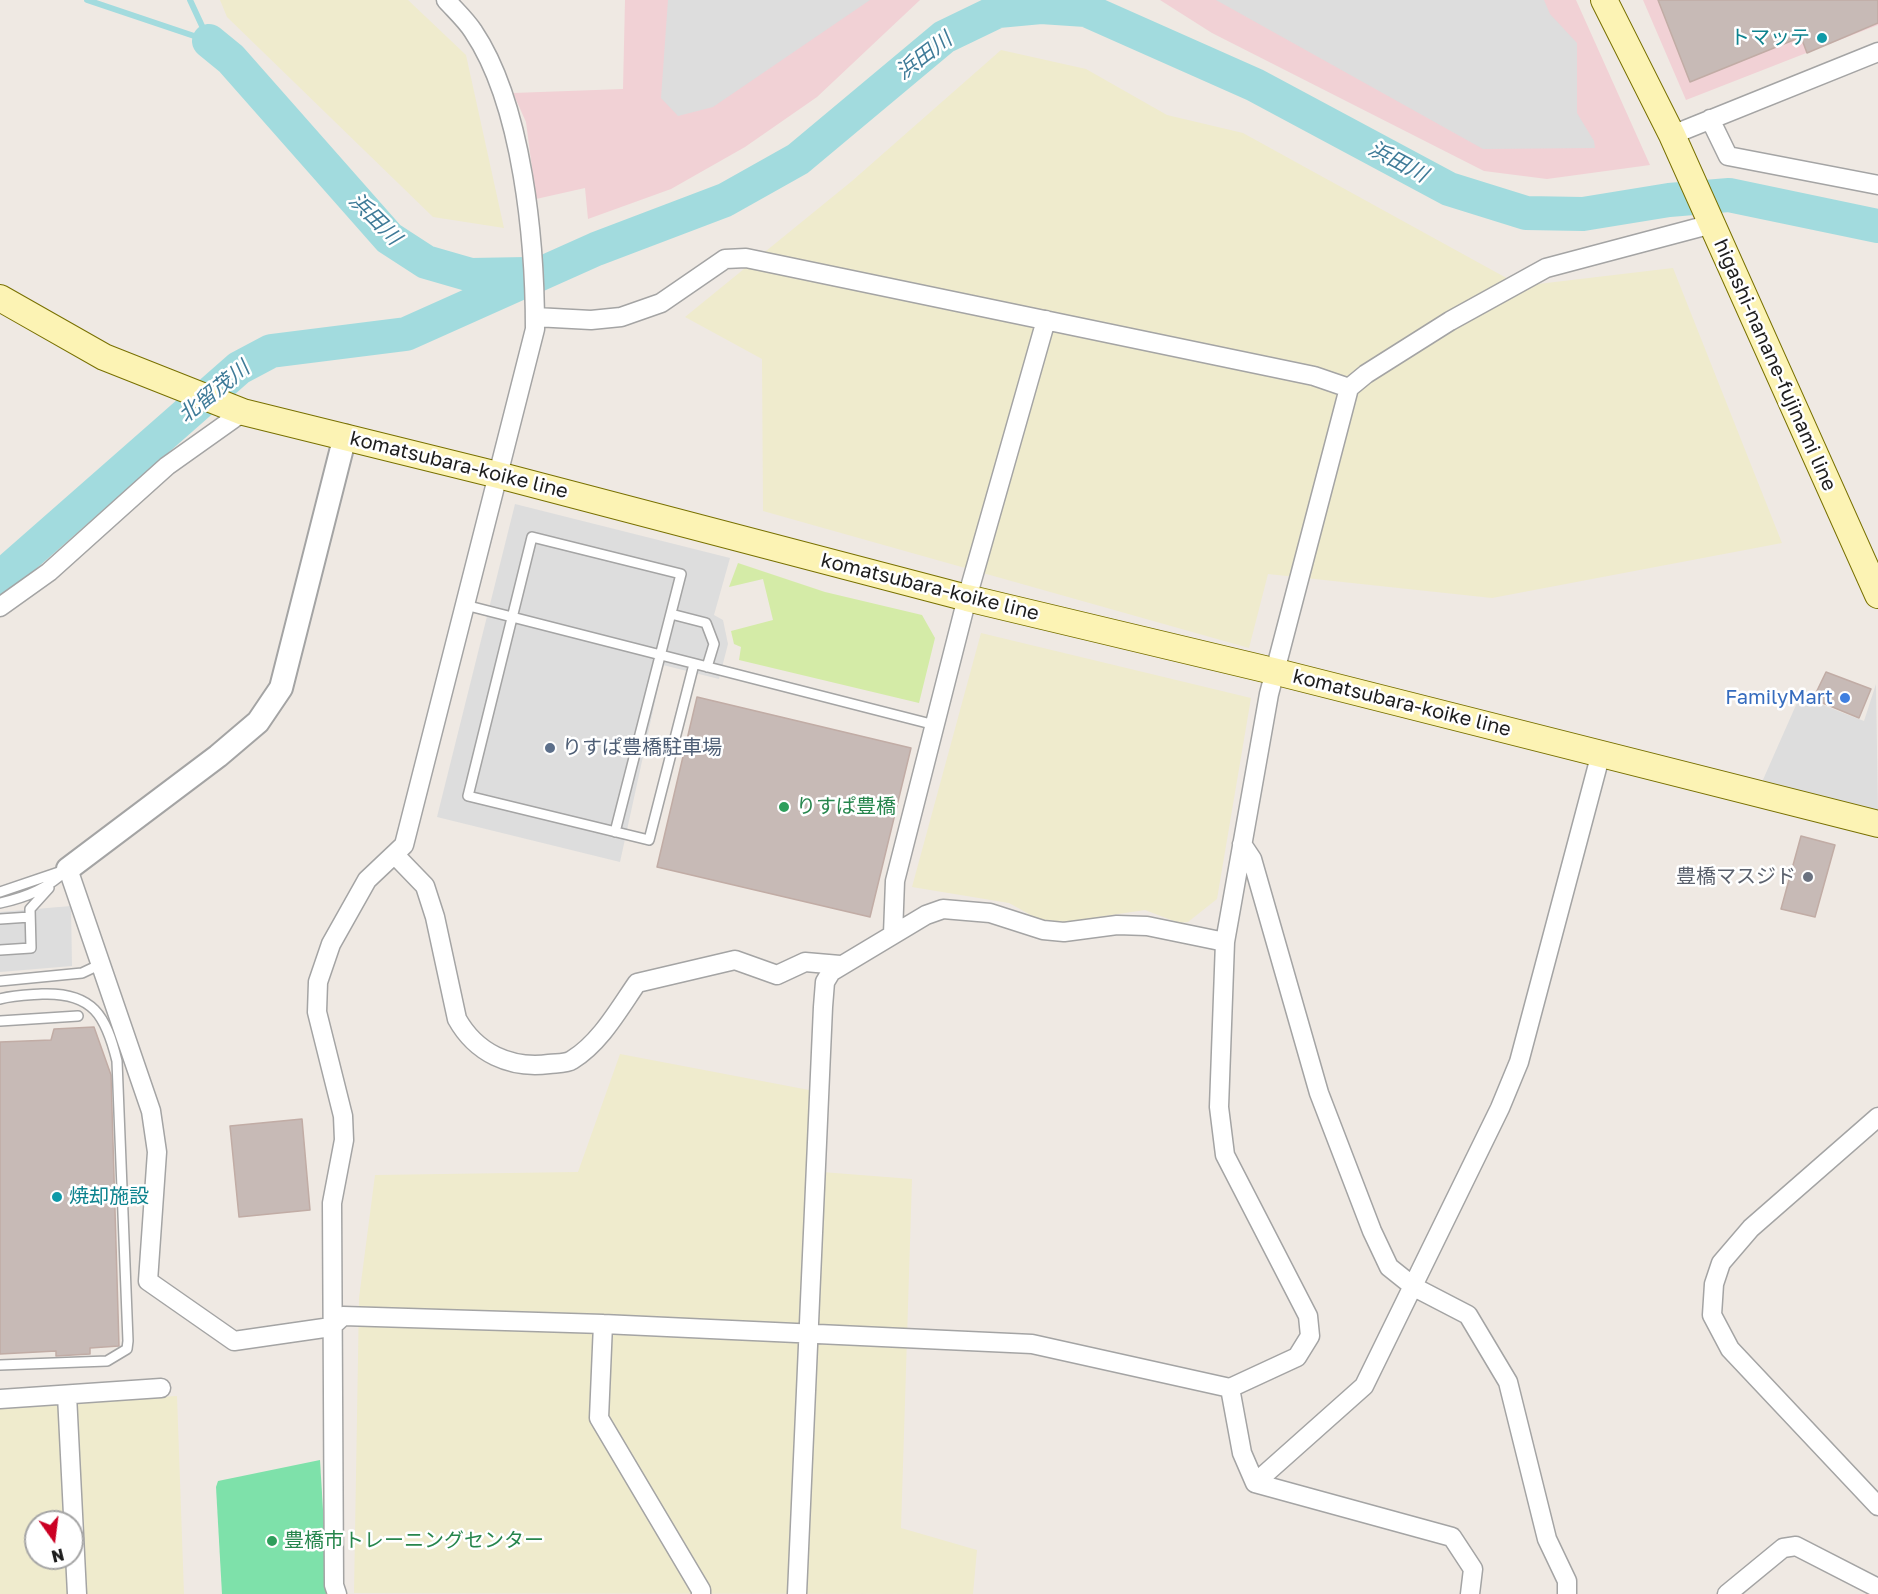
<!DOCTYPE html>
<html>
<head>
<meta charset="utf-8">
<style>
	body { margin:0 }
	#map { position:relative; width:1878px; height:1594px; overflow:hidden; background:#efe9e3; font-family:"Golos Text",sans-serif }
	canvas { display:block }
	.north { position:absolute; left:24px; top:1510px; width:60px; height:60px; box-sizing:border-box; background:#fff; border:2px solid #a5a5a5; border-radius:50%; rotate:166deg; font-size:16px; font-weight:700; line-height:24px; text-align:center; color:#1d1d1d }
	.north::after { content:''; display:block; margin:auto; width:21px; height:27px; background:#cb0023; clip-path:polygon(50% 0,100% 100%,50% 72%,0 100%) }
</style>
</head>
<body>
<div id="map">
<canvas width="1878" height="1594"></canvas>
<div class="north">N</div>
</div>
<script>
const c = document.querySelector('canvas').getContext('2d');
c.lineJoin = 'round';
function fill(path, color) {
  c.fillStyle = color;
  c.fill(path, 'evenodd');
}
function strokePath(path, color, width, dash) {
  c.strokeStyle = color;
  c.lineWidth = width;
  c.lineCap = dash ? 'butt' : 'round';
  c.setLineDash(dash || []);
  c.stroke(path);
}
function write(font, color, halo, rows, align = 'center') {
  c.font = font + ' "Golos Text","Noto Sans JP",sans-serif';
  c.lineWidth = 5;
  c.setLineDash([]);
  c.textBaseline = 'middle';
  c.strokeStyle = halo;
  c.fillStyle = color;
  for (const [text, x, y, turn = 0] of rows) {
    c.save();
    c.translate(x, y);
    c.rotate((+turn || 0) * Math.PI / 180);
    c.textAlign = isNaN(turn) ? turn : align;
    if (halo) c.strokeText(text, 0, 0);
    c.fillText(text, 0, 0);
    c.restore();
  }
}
fill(new Path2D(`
	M625,0H920L817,97L745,147L671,189L588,219L585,188L536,199L526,122L513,93L623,89Z
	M1160,0H1576L1650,165L1547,179L1484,171L1212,33Z
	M1643,0H1878V25L1686,100Z`), '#f1d1d5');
fill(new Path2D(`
	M220,0H408L466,55L504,228L433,217L227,17Z
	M1001,50L1086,69L1167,115L1243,133L1521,286L1673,268L1782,543L1492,598L1268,574L1249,648L763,511L762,359L685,317L852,181Z
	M981,633L1251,698L1217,899L1188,922L1179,923L1145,910L1065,922L1038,919L1009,903L912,887Z
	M620,1054L809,1090V1171L912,1179L901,1528L977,1550L973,1594L354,1593L359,1298L375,1175L578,1172Z
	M177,1396L184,1594H0V1406ZM36,1522H72V1558H36Z`), '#efebcd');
fill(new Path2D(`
	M738,563L825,592L922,615L935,638L919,703L739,660L741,647L734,644L731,631L773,620L763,579L729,587Z`), '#d4eba7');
fill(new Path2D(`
	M320,1460L328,1594H222L216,1487L218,1481Z`), '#7ee1aa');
fill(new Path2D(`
	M668,0H870L713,107L678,116L661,98Z
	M1216,0H1544L1550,14L1577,43V113L1594,141L1595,148L1483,149Z
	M515,504L730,558L714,615L723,620L728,644L719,679L663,665L620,862L437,817Z
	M1876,684L1878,813L1762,782L1800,696L1864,721Z
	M71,906L72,966L0,972V912Z`), '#ddd');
strokePath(new Path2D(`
	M87,0L209,41
	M190,0L209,41`), '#a2dbde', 6);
strokePath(new Path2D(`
	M209,41L231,59L389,238L426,262L471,275L527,274
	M0,578L239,368L271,351L406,334L596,249L725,200L798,159L944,37L998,11L1041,7L1086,10L1255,85L1449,189L1526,213L1583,214L1669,200L1729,195L1878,226`), '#a2dbde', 34);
const building = new Path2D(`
	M1658,0H1878V23L1807,53L1801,37L1690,82Z
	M1826,672L1871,689L1859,718L1813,699Z
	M697,697L911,748L870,917L657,867Z
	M1801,836L1835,845L1815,917L1781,909Z
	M94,1027L111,1075L119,1346L90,1348V1354L56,1356V1351L0,1354V1042L51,1040L54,1029Z
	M302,1119L310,1210L239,1217L230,1126Z`);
fill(building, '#c7bab6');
strokePath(building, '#c1aca5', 1.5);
const service = new Path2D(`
	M465,605L935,725
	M671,614L706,623L714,644L707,667
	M615,832L681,574L532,537L468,796L649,840L694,664
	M0,892L68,869C48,888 28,897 0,903
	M0,919L30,917
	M0,950L31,948L30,909L49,888
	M0,981L82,973L101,964
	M0,999C14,995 28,995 42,994C93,992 106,1016 117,1061L128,1341L127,1349L107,1361L0,1365
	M0,1021L78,1016`);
const minor = new Path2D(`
	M1710,119L1728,156L1878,185
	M1672,135L1878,52
	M535,317L591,320L621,317L661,303L725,259L746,258L1314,376L1349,388
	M0,607L49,572L167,466L243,412
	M1242,844L1252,859L1319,1093L1372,1231L1389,1267L1414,1287L1468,1315L1508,1382L1547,1539L1567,1581V1594
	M395,855L425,886L435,917L457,1019C476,1053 510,1069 549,1064C556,1063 566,1064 572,1060C600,1043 619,1009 637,983L735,960L777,975L805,962L840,965
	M68,869L151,1111L157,1152L148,1281L234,1341L331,1327L343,1316L603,1324L1032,1344L1230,1388L1297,1357L1310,1336L1308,1316L1225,1155L1219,1107L1225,942L1269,694L1349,388L1366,374L1450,321L1546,268L1712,224
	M893,934L895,881L967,598L1046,320
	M1878,1117L1751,1228L1721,1263L1714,1284L1712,1315L1730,1349L1878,1506
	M603,1324L599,1418L701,1590V1594
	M1230,1388L1242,1453L1255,1483L1452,1537L1473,1569L1470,1594
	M67,1395L77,1594
	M0,1399L161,1388
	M1255,1483L1364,1386L1500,1108L1519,1062L1601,753
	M337,1594L334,1585L332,1203L344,1140L343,1116L317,1012L318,982L331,944L367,880L404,845L535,329C535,242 523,105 473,31C466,20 455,10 446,0
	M797,1594L823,1007L825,982L831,972L926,915L943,909L990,913L1043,930L1064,932L1117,925L1147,926L1225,942
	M1727,1594L1783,1548L1796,1546L1878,1588`);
const tertiary = new Path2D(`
	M68,869L218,756L258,722L281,688L345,436`);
const secondary = new Path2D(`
	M1604,0L1672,135L1878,595
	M0,298L104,357L243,412L498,475L967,598L1277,672L1878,824`);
strokePath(service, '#a4a4a4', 12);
strokePath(minor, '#a4a4a4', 21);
strokePath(tertiary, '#a4a4a4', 26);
strokePath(secondary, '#787001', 28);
strokePath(service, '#fff', 9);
strokePath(minor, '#fff', 18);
strokePath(tertiary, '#fff', 22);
strokePath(secondary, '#fcf3b4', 26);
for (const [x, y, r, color] of [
	[1822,38,6,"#0f9aa8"],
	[1845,698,6,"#3f7fe0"],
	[550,748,6,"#5c6f8a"],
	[784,807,6,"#2e9e5b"],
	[1808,877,6,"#6b7280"],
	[57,1197,6,"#0f9aa8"],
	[272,1541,6,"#2e9e5b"]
]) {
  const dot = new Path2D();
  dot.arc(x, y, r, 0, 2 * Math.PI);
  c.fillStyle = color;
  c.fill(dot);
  strokePath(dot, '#fff', 2);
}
write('20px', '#0d838f', '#fff', [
	["トマッテ",1810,38],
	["焼却施設",69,1197,"left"]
], 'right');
write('20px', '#1d1d1d', '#fff', [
	["higashi-nanane-fujinami line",1775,365,66],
	["komatsubara-koike line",459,465,14],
	["komatsubara-koike line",930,587,14],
	["komatsubara-koike line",1402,703,14]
]);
write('20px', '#366cbe', '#fff', [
	["FamilyMart",1833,698]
], 'right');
write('20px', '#4e5e75', '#fff', [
	["りすぱ豊橋駐車場",562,748]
], 'left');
write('20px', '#27864d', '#fff', [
	["りすぱ豊橋",796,807],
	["豊橋市トレーニングセンター",284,1541]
], 'left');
write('20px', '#5b616d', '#fff', [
	["豊橋マスジド",1796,877]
], 'right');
write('italic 21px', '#3f7b98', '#fff', [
	["浜田川",924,56,-37],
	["浜田川",1398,162,28],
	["浜田川",375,219,45],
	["北留茂川",214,392,-39]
]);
</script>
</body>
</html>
